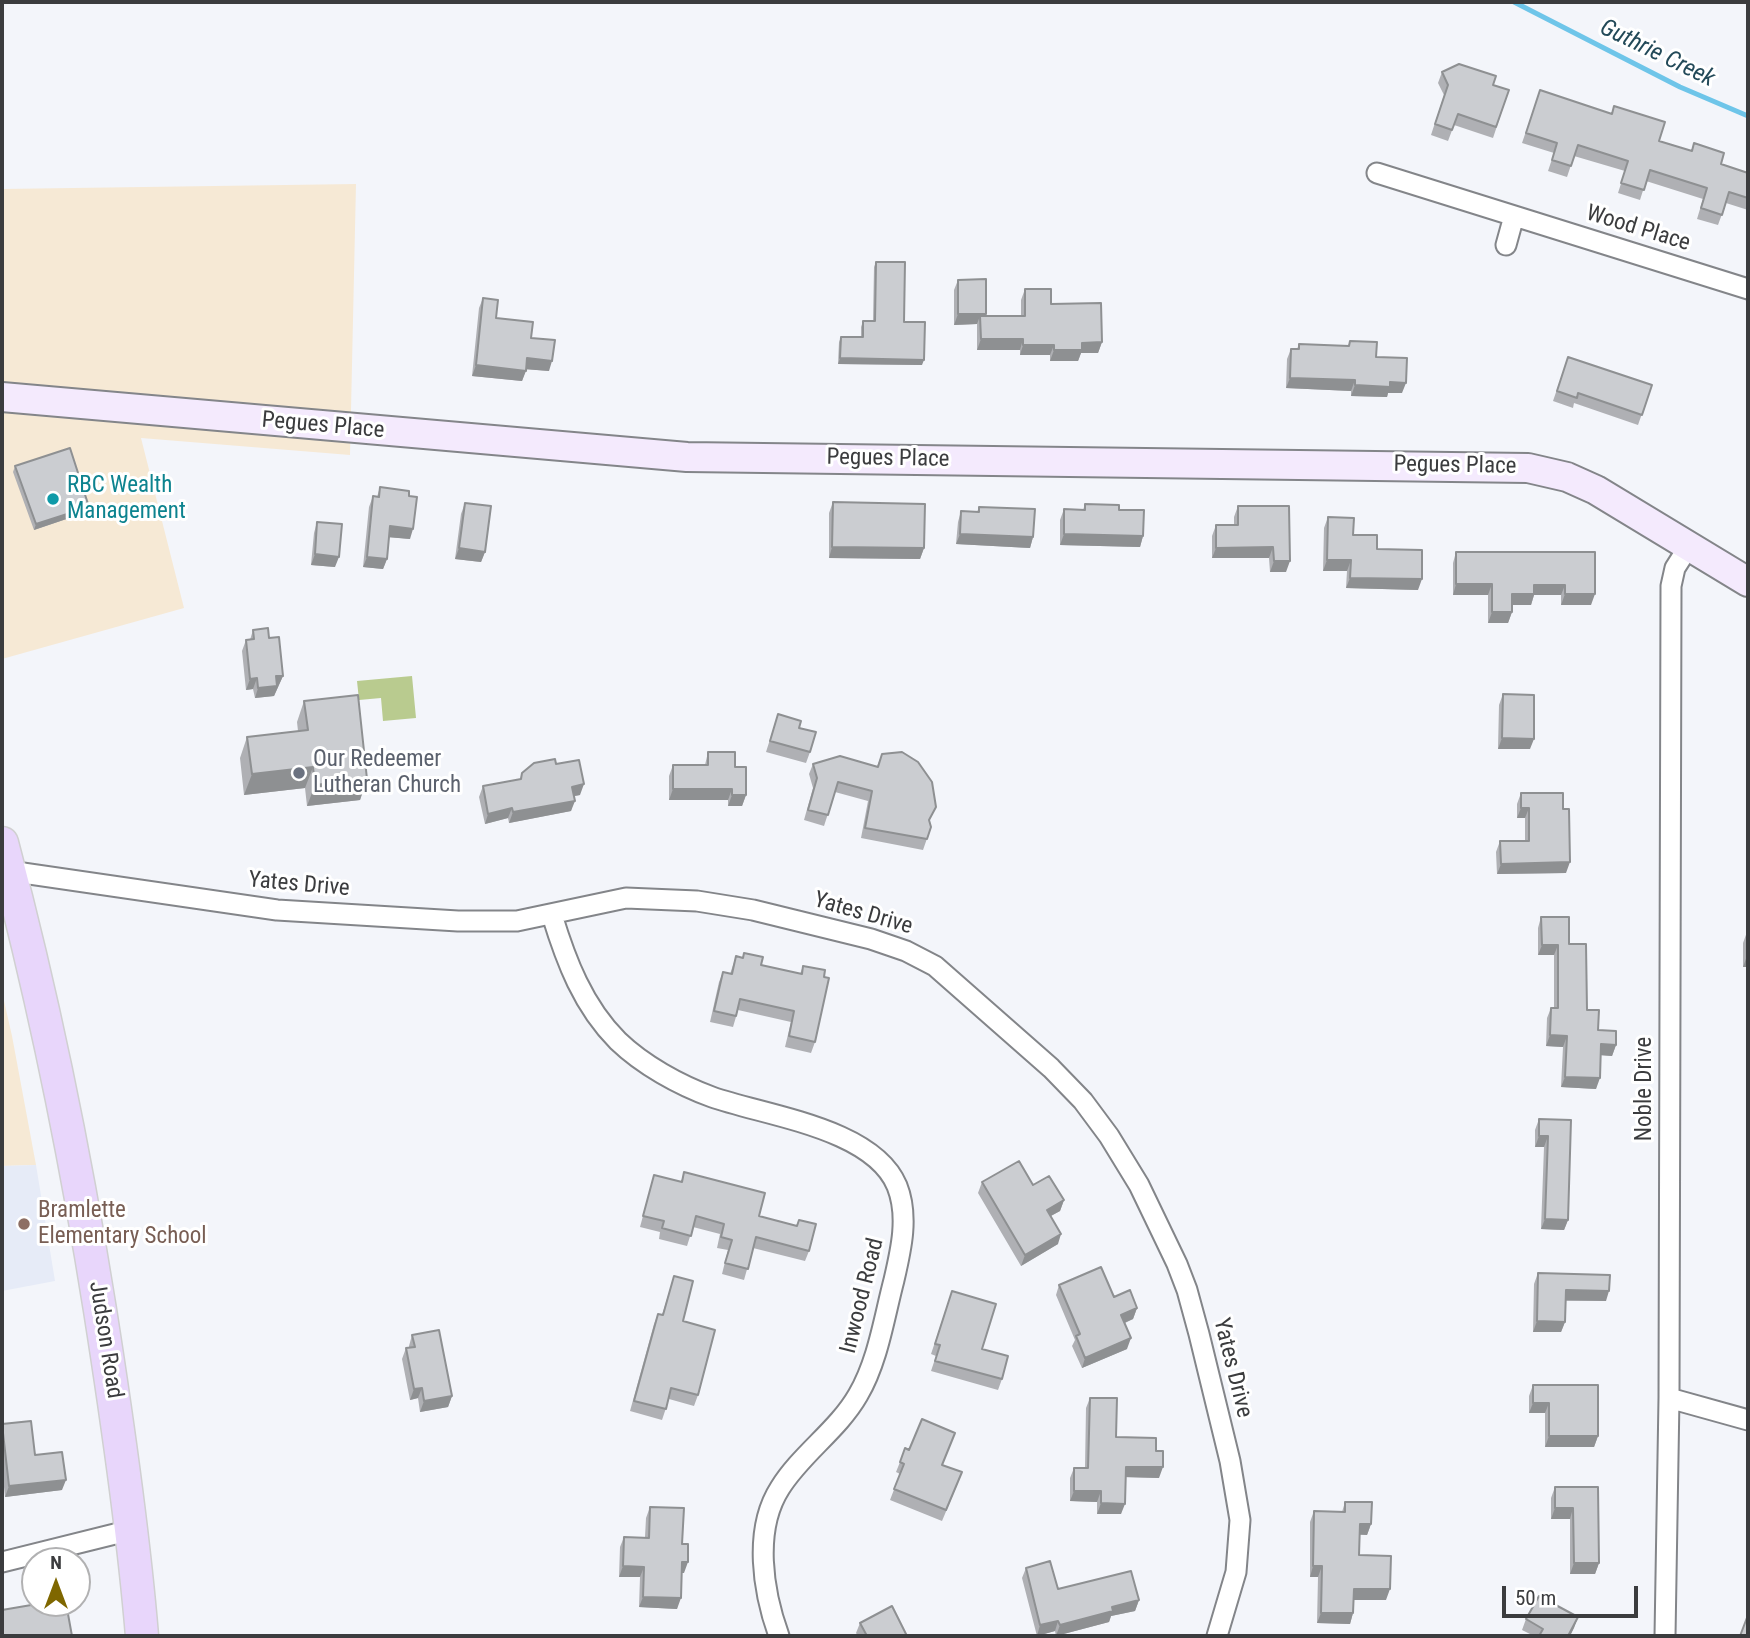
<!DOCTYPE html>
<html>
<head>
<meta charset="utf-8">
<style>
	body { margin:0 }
	#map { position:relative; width:1750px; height:1638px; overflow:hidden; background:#f3f5fa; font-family:"Roboto Condensed",sans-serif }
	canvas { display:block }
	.frame { position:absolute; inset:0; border:4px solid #3b3c3e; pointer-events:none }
	.north { position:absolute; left:21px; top:1547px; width:70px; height:70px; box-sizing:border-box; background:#fff; border:2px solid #b1b1b2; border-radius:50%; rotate:0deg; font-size:19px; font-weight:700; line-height:28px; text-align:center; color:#3b3c3e }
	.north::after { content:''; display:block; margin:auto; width:24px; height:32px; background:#7f6700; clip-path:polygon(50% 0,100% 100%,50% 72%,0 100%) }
	.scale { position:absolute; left:1502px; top:1586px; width:136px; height:32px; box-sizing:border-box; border:4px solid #3b3c3e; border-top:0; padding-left:9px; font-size:21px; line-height:24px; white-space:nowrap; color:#3b3c3e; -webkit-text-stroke:5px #fff; paint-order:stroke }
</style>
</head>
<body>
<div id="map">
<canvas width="1750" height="1638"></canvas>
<div class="frame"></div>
<div class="north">N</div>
<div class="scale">50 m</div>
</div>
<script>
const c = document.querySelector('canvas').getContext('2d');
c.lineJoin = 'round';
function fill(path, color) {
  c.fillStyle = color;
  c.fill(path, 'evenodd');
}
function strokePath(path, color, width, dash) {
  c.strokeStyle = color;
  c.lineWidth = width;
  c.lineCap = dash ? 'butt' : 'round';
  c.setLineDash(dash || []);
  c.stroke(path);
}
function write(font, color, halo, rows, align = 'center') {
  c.font = font + ' "Roboto Condensed",sans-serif';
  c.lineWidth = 6;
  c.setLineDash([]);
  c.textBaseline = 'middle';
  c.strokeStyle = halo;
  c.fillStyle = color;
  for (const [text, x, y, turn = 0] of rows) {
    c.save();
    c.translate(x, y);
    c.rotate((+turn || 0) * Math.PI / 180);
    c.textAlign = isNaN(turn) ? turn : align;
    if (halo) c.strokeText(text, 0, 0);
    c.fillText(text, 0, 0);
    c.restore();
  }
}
fill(new Path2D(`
	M356,184L350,455L141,438L184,608L2,659V189Z
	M2,992L12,1036L36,1165L2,1166Z`), '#f6e9d5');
fill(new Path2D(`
	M36,1165L55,1281L2,1291V1166Z`), '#e6ebf7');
fill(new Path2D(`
	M412,676L416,718L383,721L381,698L359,700L357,681Z`), '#b9cb8f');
strokePath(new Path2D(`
	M1514,2L1680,87L1748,116`), '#6ec5e9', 5);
const street = new Path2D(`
	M1377,173L1748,289
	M1506,245L1514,216
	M9,871L277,910L458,921H517L626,898L697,901L753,910L871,939L906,951L935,966L1051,1068L1083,1101L1109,1136L1139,1185L1177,1264L1187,1290L1199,1334L1230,1461L1240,1520L1236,1572L1217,1636
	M552,915C566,961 583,1006 618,1041C643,1065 679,1085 712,1097C766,1116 873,1128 897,1186C909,1216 901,1250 894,1280C884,1318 878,1361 858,1395C838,1430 801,1454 780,1488C753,1530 763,1592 779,1636
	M1669,1398L1748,1420
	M2,1562L131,1530
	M1665,1636L1669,1398L1671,586L1675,568L1689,546`);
const secondary = new Path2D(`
	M2,397L687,457L1528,468L1567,477L1596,490L1748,582`);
const primary = new Path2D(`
	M2,843C43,997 75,1153 100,1310C117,1418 133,1527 142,1636`);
strokePath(street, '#838589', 23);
strokePath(secondary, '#838589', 32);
strokePath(primary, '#d0d0d1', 35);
strokePath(street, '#fff', 19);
strokePath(secondary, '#f4eafd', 28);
strokePath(primary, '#e8d6fb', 32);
fill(new Path2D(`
	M1442,72L1509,90L1493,138L1454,125L1448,141L1431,135L1444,95L1438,83Z
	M1540,90L1659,141L1721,164L1748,173V210L1726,203L1718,225L1697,219L1703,199L1646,181L1640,200L1618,193L1625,171L1574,156L1567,177L1548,171L1554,153L1522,143Z
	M876,262L904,322L922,365L838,364L839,342L841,337H861V327L863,321H873L874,267Z
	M958,280L985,316H1021V300L1025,289L1051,304L1102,342L1098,353H1081L1078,361H1050V355H1020V350H977V324L954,325V290Z
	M483,298L496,318L531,338L549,371L526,369L522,381L472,376L479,308Z
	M1350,341L1376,357L1402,393H1388L1387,397L1351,396V391L1286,388L1287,359L1291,349H1297L1299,344L1348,346Z
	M1568,357L1652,385L1638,425L1574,403L1573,408L1553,401Z
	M15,466L87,512L34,530L13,472Z
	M380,487L410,539L389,537L387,559L383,569L363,567L369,507L373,496L377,497Z
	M833,502L924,548L920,559L829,558V513Z
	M465,503L485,552L481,562L455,559L461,514Z
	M1085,504L1119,510L1143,536L1140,547L1060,545V520L1064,509L1083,510Z
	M1238,506H1289L1286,572H1270L1269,558H1212V536L1216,525H1234V517Z
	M979,507L1033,537L1030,548L956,544L958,522L961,511L977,512Z
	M1328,517L1377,549L1418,590L1346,588L1347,571H1323L1324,528Z
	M317,522L335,567L311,565L314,533Z
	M1456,552H1595L1591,605H1561V595H1534L1531,605H1512V612L1508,623H1488V595H1453V563Z
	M253,630L269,638L283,676L274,696L255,698L253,689L246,690L242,651L246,640H250Z
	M1503,694L1530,749H1498L1499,705Z
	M304,701L367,779L360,800L307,806L305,788L244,795L240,758L247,737L298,731L297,722Z
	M778,714L799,728L810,752L806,763L766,752Z
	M708,752L735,767L746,795L742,806H728V800H669V776L673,765H705Z
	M882,754L930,822L931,827L923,850L861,838L868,801L835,792L824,826L804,820L813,788L809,774L813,764L877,766Z
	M556,764L580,795L574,796L571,811L509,823L508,818L485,824L479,797L483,786L520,779L522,773Z
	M1521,793L1566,873L1497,874L1496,852L1500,841H1525V818H1517V804Z
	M1541,917L1569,944L1587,1010L1598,1030L1616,1045L1612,1056L1601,1055L1596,1089L1561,1087L1563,1047L1546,1046L1547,1018L1551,1008H1554V955H1538V928Z
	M1747,932L1748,967H1743V943Z
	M744,953L761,965L800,974L803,966L815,1042L811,1053L785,1047L791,1022L738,1010L733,1027L710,1022L719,982L723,972L730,974L736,956L742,958Z
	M1539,1119L1571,1120L1568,1220L1564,1230L1541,1229L1544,1147H1535V1130Z
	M684,1172L759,1216L809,1251L805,1261L753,1248L744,1280L722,1274L728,1250L717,1248L720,1234L693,1227L687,1246L659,1239L660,1232L640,1227L654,1175L681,1182Z
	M982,1182L1033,1185L1064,1200L1060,1211L1051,1216L1058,1244L1021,1266L978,1193Z
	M1538,1273L1606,1301H1565V1322L1561,1332H1533L1534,1284Z
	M674,1276L698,1395L694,1406L669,1399L662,1420L630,1411L654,1324L658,1314L662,1315Z
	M1059,1285L1114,1297L1137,1308L1133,1319L1125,1323L1127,1349L1082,1368L1072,1346L1075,1340L1056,1295Z
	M952,1291L982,1349L1002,1379L998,1390L931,1371L936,1356L931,1354Z
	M412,1335L452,1396L448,1407L420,1412L418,1398L410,1400L402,1359L406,1348H409V1346Z
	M1533,1385L1598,1436L1594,1447H1545V1413H1529V1396Z
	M1090,1398L1116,1437L1156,1451L1159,1478L1126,1477L1121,1514H1097V1502L1070,1501V1478L1074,1468H1085L1086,1408Z
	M2,1424L35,1455L62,1490L5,1497L2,1467Z
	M900,1462L943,1465L958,1483L942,1521L890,1500L900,1474L896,1472Z
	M1555,1487H1598L1599,1563L1595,1574H1570V1519H1551V1498Z
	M1345,1502L1371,1524L1367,1535H1360L1359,1555L1386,1600H1354L1353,1613L1350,1624L1317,1623L1318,1577H1310V1522L1314,1511L1342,1512Z
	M650,1507L682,1544L684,1573H682L677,1609L639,1607L640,1577H619L620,1547L624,1537H645L646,1518Z
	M1026,1568L1058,1589L1139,1600L1135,1611L1111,1616L1109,1622L1056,1636L1055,1631L1037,1636L1022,1578Z
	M1578,1617L1570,1636H1534L1522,1630L1526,1619Z
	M860,1623L907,1636H858L856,1633Z`), '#afb0b4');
fill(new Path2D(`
	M958,314H986L982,324L980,316L977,324L954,325Z
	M981,339H1023L1020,350H977Z
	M1102,342L1098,353H1081L1078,361H1050L1054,350L1082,343Z
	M1023,345H1054L1050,355H1020Z
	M527,358L552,361L549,371L523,369Z
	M840,358L924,360L922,365L838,364Z
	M476,365L526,371L522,381L472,376Z
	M1290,378L1355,380L1351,391L1286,388Z
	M1390,382L1406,383L1402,393H1388L1387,397L1351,396L1355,385Z
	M89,507L87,512L34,530L36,524Z
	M390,526L413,529L410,539L386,537Z
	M960,534L1033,537L1030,548L956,544Z
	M1064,534L1143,536L1140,547L1060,545Z
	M832,547L924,548L920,559L829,558Z
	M1273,547L1269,558H1212L1216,548Z
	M459,548L485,552L481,562L455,559Z
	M315,554L339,557L335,567L311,565Z
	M367,557L387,559L383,569L363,567Z
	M1327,560H1351L1347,571H1323Z
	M1274,561H1290L1286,572H1270Z
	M1350,578L1422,579L1418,590L1346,588Z
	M1456,584H1492L1488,595H1453Z
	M1534,585H1565L1561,595H1534L1531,605H1508L1512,594Z
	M1565,594H1595L1591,605H1561Z
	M1492,612H1512L1508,623H1488Z
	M276,676H283L274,696L255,698L258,688Z
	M257,678L253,689L246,690L250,679Z
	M1502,738L1534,739L1530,749H1498Z
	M313,767L305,788L244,795L252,774Z
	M367,779L360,800L307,806L315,785Z
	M584,784L580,795L569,797L572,787Z
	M673,789H732L728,800H669Z
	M732,795H746L742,806H728Z
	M575,801L571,811L509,823L513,812Z
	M512,808L508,818L485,824L488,814Z
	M1521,808H1529L1525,818H1517Z
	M1570,862L1566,873L1497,874L1501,864Z
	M1542,945H1558L1554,955H1538Z
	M1747,956H1748V967H1743Z
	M1550,1035L1567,1036L1563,1047L1546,1046Z
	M1601,1044L1616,1045L1612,1056L1598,1055Z
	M1565,1077L1600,1078L1596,1089L1561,1087Z
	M1539,1136H1548L1544,1147H1535Z
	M1064,1200L1060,1211L1043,1220L1047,1210Z
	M1545,1219L1568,1220L1564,1230L1541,1229Z
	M1061,1234L1058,1244L1021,1266L1025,1255Z
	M1566,1290L1609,1291L1606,1301L1562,1300Z
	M1137,1308L1133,1319L1117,1326L1121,1315Z
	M1537,1321L1565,1322L1561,1332H1533Z
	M1131,1338L1127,1349L1082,1368L1085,1358Z
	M422,1388L418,1398L410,1400L414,1389Z
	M452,1396L448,1407L420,1412L424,1401Z
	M1533,1403H1549L1545,1413H1529Z
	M1549,1436H1598L1594,1447H1545Z
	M1126,1467H1163L1159,1478L1122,1477Z
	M66,1480L62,1490L5,1497L9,1486Z
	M1074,1491H1101L1097,1502L1070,1501Z
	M1101,1503L1125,1504L1121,1514H1097Z
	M1555,1508H1573L1570,1519H1551Z
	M1360,1524H1371L1367,1535L1356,1534Z
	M682,1562H688L684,1573H678Z
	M1574,1563H1599L1595,1574H1570Z
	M623,1566L644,1567L640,1577H619Z
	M1313,1566H1322L1318,1577H1310Z
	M1354,1589H1390L1386,1600H1350Z
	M643,1597L681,1598L677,1609L639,1607Z
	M1139,1600L1135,1611L1111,1616L1109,1622L1056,1636L1060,1625L1112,1607Z
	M1321,1613H1353L1350,1624L1317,1623Z
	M1578,1617L1574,1628L1570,1636H1568Z
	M1058,1621L1055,1631L1037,1636L1040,1625Z`), '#8e9092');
const building = new Path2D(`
	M1459,64L1496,76L1493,85L1509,90L1496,127L1458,114L1452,130L1435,124L1448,85L1442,72Z
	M1540,90L1612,114L1614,106L1665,122L1659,141L1692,151L1694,143L1724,153L1721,164L1748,173V198L1729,192L1722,215L1701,208L1707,188L1650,170L1644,190L1621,183L1628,161L1578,145L1571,166L1552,160L1557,143L1526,133Z
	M876,262H905L904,322H925L924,360L840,358L841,337H863V321H875Z
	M986,279V314H958V280Z
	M1025,289H1051V304L1101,303L1102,342L1082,343V350H1054V345H1023V339H981L980,316H1025Z
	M483,298L498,300L496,318L533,322L531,338L555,340L552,361L527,358L526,371L476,365Z
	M1350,341L1377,342L1376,357L1407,358L1406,383L1390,382V387L1355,385V380L1290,378L1291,349H1299V344L1349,346Z
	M1568,357L1652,385L1642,415L1578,393L1577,398L1557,391Z
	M70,448L89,507L36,524L15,466Z
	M380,487L409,491V496L417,497L413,529L390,526L387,559L367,557L373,496L379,497Z
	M833,502L925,504L924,548L832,547Z
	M465,503L491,506L485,552L459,548Z
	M1085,504L1119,505V510H1144L1143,536L1064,534V509L1085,510Z
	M1238,506H1289L1290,561H1274L1273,547L1216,548V525H1238Z
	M979,507L1035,509L1033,537L960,534L961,511L979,512Z
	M1328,517L1354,518L1353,535H1377V549L1422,550V579L1350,578L1351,560H1327Z
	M317,522L342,524L339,557L315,554Z
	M1456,552H1595V594H1565V585H1534V594H1512V612H1492V584H1456Z
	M268,628L269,638L279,637L283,676H276L277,686L258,688L257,678L250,679L246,640L254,639L253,630Z
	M1503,694L1534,695V739L1502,738Z
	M358,695L367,779L315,785L313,767L252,774L247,737L308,730L304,701Z
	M778,714L801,721L799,728L816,732L810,752L770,741Z
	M708,752H735V767H746V795H732V789H673V765H708Z
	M902,752L918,762L932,782L936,807L929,820L931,827L927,839L865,828L872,791L838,782L828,815L808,810L817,778L813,764L840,756L878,767L882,754Z
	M555,759L556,764L579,760L584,784L572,787L575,801L513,812L512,808L488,814L483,786L521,779L522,773L534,763Z
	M1521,793H1563V809H1569L1570,862L1501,864L1500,841H1529V808H1521Z
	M1541,917H1569V944H1586L1587,1010H1599L1598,1030L1616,1031V1045L1601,1044L1600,1078L1565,1077L1567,1036L1550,1035L1551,1008H1558V945H1542Z
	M1747,932H1748V956H1747Z
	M744,953L763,957L761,965L802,974L803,966L825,970L824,977L829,978L815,1042L789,1036L794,1011L740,999L736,1016L714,1011L723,972L732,974L736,956L743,958Z
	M1539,1119L1571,1120L1568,1220L1545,1219L1548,1136H1539Z
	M1019,1161L1033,1185L1049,1176L1064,1200L1047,1210L1061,1234L1025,1255L982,1182Z
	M684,1172L765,1193L759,1216L797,1226L799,1220L816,1224L809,1251L756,1237L748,1269L725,1263L732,1240L721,1237L724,1224L696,1216L691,1236L662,1228L664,1221L643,1216L654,1175L682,1182Z
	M1101,1267L1114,1297L1130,1290L1137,1308L1121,1315L1131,1338L1085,1358L1076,1336L1080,1334L1059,1285Z
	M1538,1273L1610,1275L1609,1291L1566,1290L1565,1322L1537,1321Z
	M674,1276L693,1281L683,1321L715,1330L698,1395L671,1388L666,1409L634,1401L658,1314L663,1315Z
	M952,1291L996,1304L982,1349L1008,1356L1002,1379L935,1361L940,1345L935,1344Z
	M439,1330L452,1396L424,1401L422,1388L414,1389L406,1348L415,1347L412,1335Z
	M1533,1385H1598V1436H1549V1403H1533Z
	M1090,1398H1117L1116,1437L1156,1438V1451H1163V1467H1126L1125,1504L1101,1503V1491H1074V1468H1088Z
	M922,1419L955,1433L942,1465L962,1472L946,1510L894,1489L904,1464L900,1462L905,1448L909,1450Z
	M31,1421L35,1455L62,1452L66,1480L9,1486L2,1424Z
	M1555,1487H1598L1599,1563H1574L1573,1508H1555Z
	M1345,1502H1372L1371,1524H1360L1359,1555L1391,1556L1390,1589H1354L1353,1613H1321L1322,1566H1313L1314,1511L1345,1512Z
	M650,1507L684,1508L682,1544H688V1562H682L681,1598L643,1597L644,1567L623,1566L624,1537L649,1538Z
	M1050,1561L1058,1589L1131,1571L1139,1600L1112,1607L1113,1611L1060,1625L1058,1621L1040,1625L1026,1568Z
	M1539,1596L1578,1617L1568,1636H1539L1543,1629L1526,1619Z
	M43,1603H66L72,1636H3L2,1627V1610Z
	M892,1606L907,1636H867L860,1623Z
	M1748,1615V1636H1740Z`);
fill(building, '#cbcdd1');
strokePath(building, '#8e9092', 2);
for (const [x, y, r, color] of [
	[53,499,7,"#0f9aa8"],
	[299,773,7,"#6b7280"],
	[24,1224,7,"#8d6e63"]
]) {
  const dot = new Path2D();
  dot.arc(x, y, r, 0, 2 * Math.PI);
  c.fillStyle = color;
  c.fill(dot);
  strokePath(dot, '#fff', 2.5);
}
write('23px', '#3b3c3e', '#fff', [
	["Wood Place",1638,229,17],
	["Pegues Place",323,426,5],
	["Pegues Place",888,459,1],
	["Pegues Place",1455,466,1],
	["Yates Drive",299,885,5],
	["Yates Drive",863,914,16],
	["Noble Drive",1645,1089,-90],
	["Inwood Road",863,1296,-76],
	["Judson Road",105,1340,81],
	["Yates Drive",1232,1368,76]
]);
write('23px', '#0d838f', '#fff', [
	["RBC Wealth",67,486],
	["Management",67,512]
], 'left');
write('23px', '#5b616d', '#fff', [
	["Our Redeemer",313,760],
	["Lutheran Church",313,786]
], 'left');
write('23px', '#785e54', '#fff', [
	["Bramlette",38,1211],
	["Elementary School",38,1237]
], 'left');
write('italic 24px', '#234a59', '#fff', [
	["Guthrie Creek",1657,54,26]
]);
</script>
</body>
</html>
